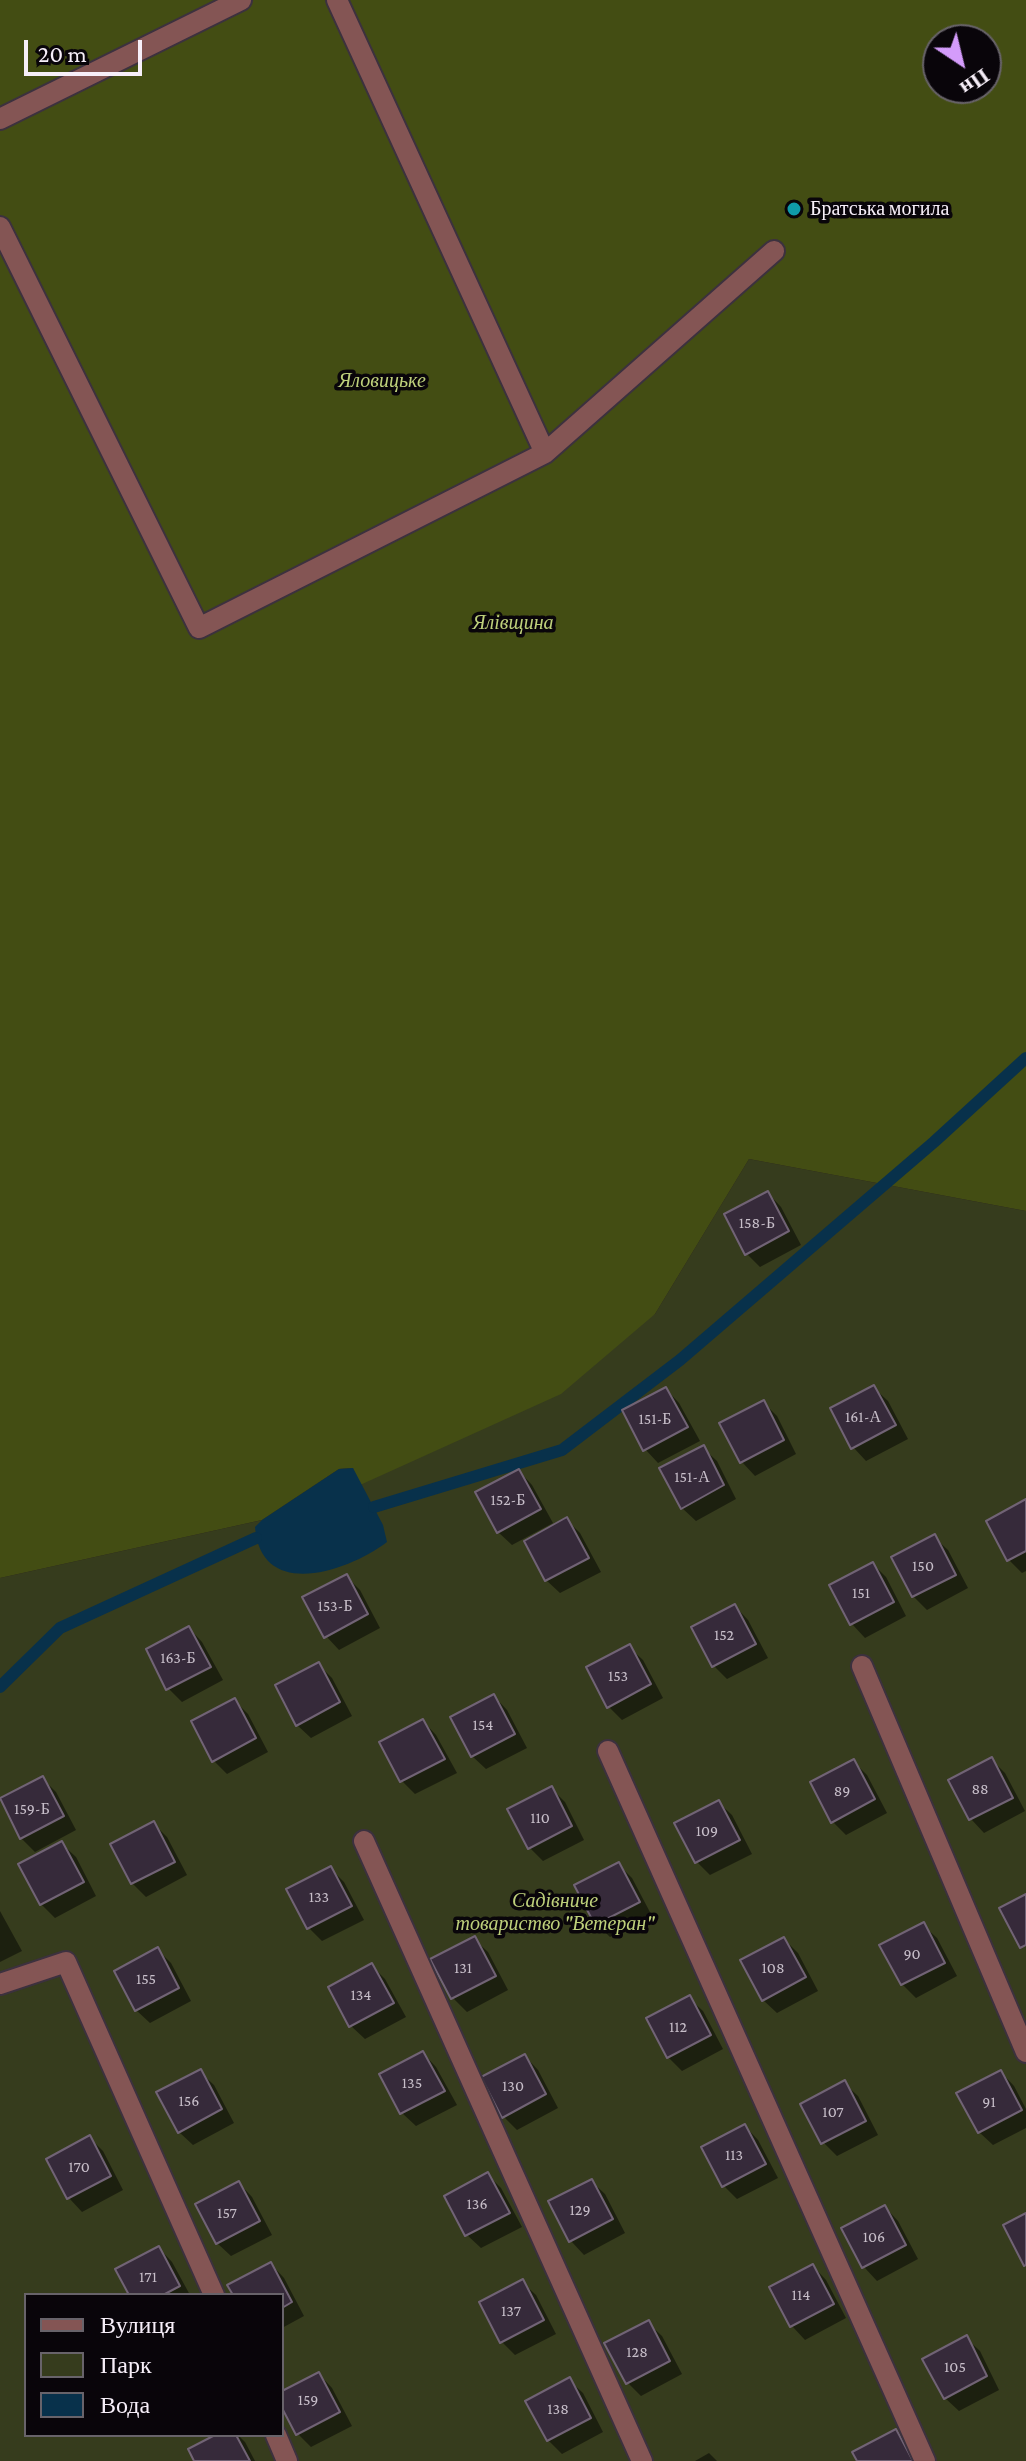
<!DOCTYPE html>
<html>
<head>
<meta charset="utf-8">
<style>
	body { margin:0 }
	#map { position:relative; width:1026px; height:2461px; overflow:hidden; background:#221725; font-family:"Crimson Pro",serif }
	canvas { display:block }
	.legend { position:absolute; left:24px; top:2293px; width:260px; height:144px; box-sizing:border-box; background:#09050a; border:2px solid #68636a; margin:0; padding:10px 14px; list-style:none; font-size:24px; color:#f7eff9 }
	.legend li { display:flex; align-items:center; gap:16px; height:40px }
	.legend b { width:40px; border:2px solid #68636a }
	.north { position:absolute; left:922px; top:24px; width:80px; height:80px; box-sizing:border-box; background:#09050a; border:2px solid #68636a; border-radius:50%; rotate:145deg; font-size:22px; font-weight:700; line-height:32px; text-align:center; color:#f7eff9 }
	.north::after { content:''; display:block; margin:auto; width:28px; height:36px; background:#d49cfb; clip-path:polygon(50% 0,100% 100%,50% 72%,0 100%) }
	.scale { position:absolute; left:24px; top:40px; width:118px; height:36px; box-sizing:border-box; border:4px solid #f7eff9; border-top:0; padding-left:10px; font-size:24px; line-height:28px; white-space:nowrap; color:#f7eff9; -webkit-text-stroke:6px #09050a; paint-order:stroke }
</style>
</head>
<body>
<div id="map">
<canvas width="1026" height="2461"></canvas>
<ul class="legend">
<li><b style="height:10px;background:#845554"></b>Вулиця</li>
<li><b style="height:22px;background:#363c1d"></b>Парк</li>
<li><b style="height:22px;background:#08314b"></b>Вода</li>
</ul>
<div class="north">Пн</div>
<div class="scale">20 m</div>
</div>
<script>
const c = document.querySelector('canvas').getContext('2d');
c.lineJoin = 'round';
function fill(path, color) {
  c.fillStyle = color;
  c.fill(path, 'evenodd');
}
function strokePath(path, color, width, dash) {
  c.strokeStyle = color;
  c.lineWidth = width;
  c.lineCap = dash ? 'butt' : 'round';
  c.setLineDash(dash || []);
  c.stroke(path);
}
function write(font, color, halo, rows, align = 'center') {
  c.font = font + ' "Crimson Pro",serif';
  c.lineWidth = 7;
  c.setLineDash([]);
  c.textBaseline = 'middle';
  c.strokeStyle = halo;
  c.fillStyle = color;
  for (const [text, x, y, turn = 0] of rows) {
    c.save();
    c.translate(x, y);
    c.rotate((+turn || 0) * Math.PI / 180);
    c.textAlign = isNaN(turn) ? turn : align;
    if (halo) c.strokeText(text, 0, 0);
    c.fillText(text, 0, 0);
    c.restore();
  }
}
fill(new Path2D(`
	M749,1159L1026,1211V2461H0V1578L262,1520L339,1469L353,1468L655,1314ZM26,2295H282V2435H26Z`), '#363c1d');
fill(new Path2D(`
	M0,0H1026V1211L749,1159L655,1314L561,1394L360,1485L353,1468L339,1469L262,1520L0,1578ZM938,40H986V88H938Z`), '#434d13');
fill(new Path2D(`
	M353,1468L383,1525L387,1542C349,1571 261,1602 255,1527L262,1520L339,1469Z`), '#08314b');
fill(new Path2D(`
	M768,1193L781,1207L801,1245L760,1267L747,1254Z
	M874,1388L888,1401L908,1439L866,1461L853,1447Z
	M666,1389L679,1403L700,1441L658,1463L645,1449Z
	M763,1402L777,1416L796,1454L755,1476L742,1462L722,1424Z
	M703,1448L717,1461L736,1499L696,1521L682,1508Z
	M519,1471L532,1485L553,1523L512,1545L498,1532Z
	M1026,1501V1571L1022,1573L1009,1560Z
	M567,1520L580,1533L601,1572L560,1593L546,1580Z
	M934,1537L948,1550L968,1588L927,1610L913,1596Z
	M873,1564L886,1577L906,1616L865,1638L852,1624L831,1586Z
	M346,1576L360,1590L380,1628L339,1650L326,1636Z
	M735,1606L748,1620L768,1658L727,1679L714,1666Z
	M189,1628L202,1642L223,1680L182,1702L168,1688Z
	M629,1647L643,1660L663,1698L622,1720L608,1706Z
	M318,1664L332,1678L352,1716L311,1738L297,1725Z
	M494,1696L507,1710L527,1748L486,1769L472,1756Z
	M234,1700L248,1714L268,1752L227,1774L213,1760Z
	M423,1721L436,1735L457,1773L415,1794L402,1781Z
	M992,1760L1005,1773L1025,1811L984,1833L971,1819Z
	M854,1762L867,1775L887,1813L846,1835L833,1822Z
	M43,1779L56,1792L76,1830L35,1852L21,1838Z
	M551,1788L565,1802L584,1840L543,1861L530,1848L510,1810Z
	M718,1802L732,1815L752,1854L710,1875L697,1862Z
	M154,1824L167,1837L187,1875L146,1897L132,1883Z
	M62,1844L76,1857L96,1896L55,1918L41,1904Z
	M618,1864L632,1878L652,1916L610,1937L597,1924Z
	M330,1868L344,1882L364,1920L322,1941L309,1928Z
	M0,1911L22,1951L0,1962Z
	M923,1925L937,1938L957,1976L916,1998L902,1984Z
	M474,1939L488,1952L508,1990L467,2012L453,1998L433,1960Z
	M784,1939L798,1953L818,1991L777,2013L763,2000Z
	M158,1950L171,1963L191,2001L150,2023L136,2010Z
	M372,1966L385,1979L406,2017L365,2039L351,2026Z
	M689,1998L703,2011L723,2049L682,2071L668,2057Z
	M423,2053L436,2067L457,2105L416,2126L402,2113Z
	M525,2056L538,2070L558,2108L517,2130L504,2117Z
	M200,2072L214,2085L234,2123L193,2145L179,2132Z
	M1001,2072L1014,2086L1026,2109V2128L993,2145L979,2132Z
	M844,2083L858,2096L878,2135L837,2156L823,2142Z
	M745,2126L758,2140L778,2178L737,2199L724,2186Z
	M90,2138L103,2151L123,2190L82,2212L69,2198Z
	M488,2175L501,2188L522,2227L481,2248L467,2235Z
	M591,2181L605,2194L625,2233L584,2255L571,2241L550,2202Z
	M239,2183L252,2197L272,2235L231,2256L217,2243Z
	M885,2207L898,2221L918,2259L877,2281L864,2267Z
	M159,2248L172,2262L190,2295H131Z
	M271,2264L284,2278L304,2316L282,2328V2295H235Z
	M813,2266L826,2280L846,2318L805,2340L792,2326L772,2287Z
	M522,2282L536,2295L556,2334L515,2355L501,2341Z
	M648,2323L662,2336L682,2374L641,2396L627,2382Z
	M966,2338L980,2351L999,2390L959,2411L945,2398Z
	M319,2374L332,2388L352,2426L311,2447L298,2434L282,2404V2393Z
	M569,2380L583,2393L603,2432L562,2454L548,2440Z
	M896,2432L910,2445L918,2461H859Z
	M219,2435H238L245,2442L255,2461H196Z
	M709,2453L717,2461H695Z`), '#0007');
strokePath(new Path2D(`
	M374,1507L562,1450L680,1360L934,1142L1026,1058
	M0,1687L60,1628L256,1538`), '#08314b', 12);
const building = new Path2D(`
	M768,1191L789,1231L745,1255L724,1214Z
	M874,1385L896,1425L851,1449L830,1408Z
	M666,1387L688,1427L643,1451L622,1410Z
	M764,1400L784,1440L740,1463L719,1423Z
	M704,1445L724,1485L681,1509L659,1468Z
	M519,1469L541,1509L497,1533L475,1492Z
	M1026,1499V1551L1007,1561L986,1521Z
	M567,1517L589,1558L545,1581L524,1541Z
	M935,1534L956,1575L912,1597L891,1557Z
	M873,1562L894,1602L850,1625L829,1585Z
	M347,1574L368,1614L324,1638L302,1597Z
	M735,1604L756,1644L712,1667L691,1627Z
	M189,1626L211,1667L166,1690L146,1649Z
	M630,1644L651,1684L607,1708L586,1667Z
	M319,1662L340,1702L296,1726L275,1685Z
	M494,1694L515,1734L471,1757L450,1717Z
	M235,1698L256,1738L212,1762L191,1721Z
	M423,1719L445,1759L400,1782L379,1742Z
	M992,1757L1013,1798L969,1820L948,1780Z
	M854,1759L875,1799L831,1823L810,1782Z
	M43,1776L64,1816L20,1839L0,1798Z
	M552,1786L572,1826L528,1849L507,1809Z
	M719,1800L740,1840L695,1863L674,1823Z
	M154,1821L175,1862L131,1884L110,1844Z
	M62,1841L84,1882L40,1905L18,1864Z
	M619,1862L640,1902L595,1925L574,1885Z
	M331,1866L352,1906L307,1929L286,1889Z
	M1026,1894V1945L1020,1948L999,1908Z
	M924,1922L945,1963L901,1985L879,1945Z
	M475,1936L496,1976L451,1999L430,1959Z
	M784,1937L806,1977L762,2001L740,1960Z
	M158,1947L179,1988L135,2011L114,1971Z
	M372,1963L394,2003L349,2027L328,1987Z
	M690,1995L711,2035L667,2058L646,2018Z
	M423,2051L445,2091L400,2114L379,2074Z
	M525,2054L546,2094L502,2118L481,2077Z
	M201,2069L222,2109L178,2133L156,2092Z
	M1001,2070L1022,2110L978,2133L956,2093Z
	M845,2080L866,2121L821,2144L800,2104Z
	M745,2124L766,2164L722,2187L701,2147Z
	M90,2135L111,2176L67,2199L46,2159Z
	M488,2172L510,2213L465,2236L444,2196Z
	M592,2179L613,2219L569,2242L548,2201Z
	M239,2181L260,2221L216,2244L195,2204Z
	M885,2205L906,2245L862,2268L841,2228Z
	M1026,2213V2265L1024,2266L1003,2225Z
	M159,2246L180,2286L163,2295H129L115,2269Z
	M271,2262L292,2302L282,2308V2295H233L227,2285Z
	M813,2264L834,2304L790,2327L769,2287Z
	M523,2279L544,2320L500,2343L479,2302Z
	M649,2320L670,2361L626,2384L604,2343Z
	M967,2335L987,2376L944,2399L922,2359Z
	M319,2372L340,2412L296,2435L282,2408V2391Z
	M570,2377L591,2418L547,2441L525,2401Z
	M896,2429L913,2461H857L852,2452Z
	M215,2435H236L250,2461H194L188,2449Z`);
fill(building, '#362a3a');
strokePath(building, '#716375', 2);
const lane = new Path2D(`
	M337,0L545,453L774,251
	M0,119L241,0
	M0,227L199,628L545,453`);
const street = new Path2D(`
	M862,1666L1026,2052
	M608,1751L925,2461
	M364,1841L642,2461
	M0,1984L66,1962L214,2295
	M276,2435L287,2461`);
strokePath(lane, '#3c313e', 24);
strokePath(street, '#3c313e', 24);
strokePath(lane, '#845554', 20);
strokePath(street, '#845554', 20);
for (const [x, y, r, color] of [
	[794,209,8,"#0f9aa8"]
]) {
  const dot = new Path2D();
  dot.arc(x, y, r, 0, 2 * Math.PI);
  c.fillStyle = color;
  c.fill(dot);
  strokePath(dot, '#09050a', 3);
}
write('16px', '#c7bec9', null, [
	["158-Б",757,1223],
	["161-А",863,1417],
	["151-Б",655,1419],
	["151-А",692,1477],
	["152-Б",508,1500],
	["150",923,1566],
	["151",861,1593],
	["153-Б",335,1606],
	["152",724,1635],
	["163-Б",178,1658],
	["153",618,1676],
	["154",483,1725],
	["88",980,1789],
	["89",842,1791],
	["159-Б",32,1809],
	["110",540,1818],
	["109",707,1831],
	["133",319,1897],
	["90",912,1954],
	["131",463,1968],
	["108",773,1968],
	["155",146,1979],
	["134",361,1995],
	["112",678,2027],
	["135",412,2083],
	["130",513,2086],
	["156",189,2101],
	["91",989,2102],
	["107",833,2112],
	["113",734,2155],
	["170",79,2167],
	["136",477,2204],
	["129",580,2210],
	["157",227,2213],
	["106",874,2237],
	["171",148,2277],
	["114",801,2295],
	["137",511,2311],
	["128",637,2352],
	["105",955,2367],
	["159",308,2400],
	["138",558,2409]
]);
write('20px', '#f7eff9', '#09050a', [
	["Братська могила",810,209]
], 'left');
write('italic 20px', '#bed07b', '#09050a', [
	["Яловицьке",382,381],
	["Ялівщина",513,623],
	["Садівниче",555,1901],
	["товариство \"Ветеран\"",555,1924]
]);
</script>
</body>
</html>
